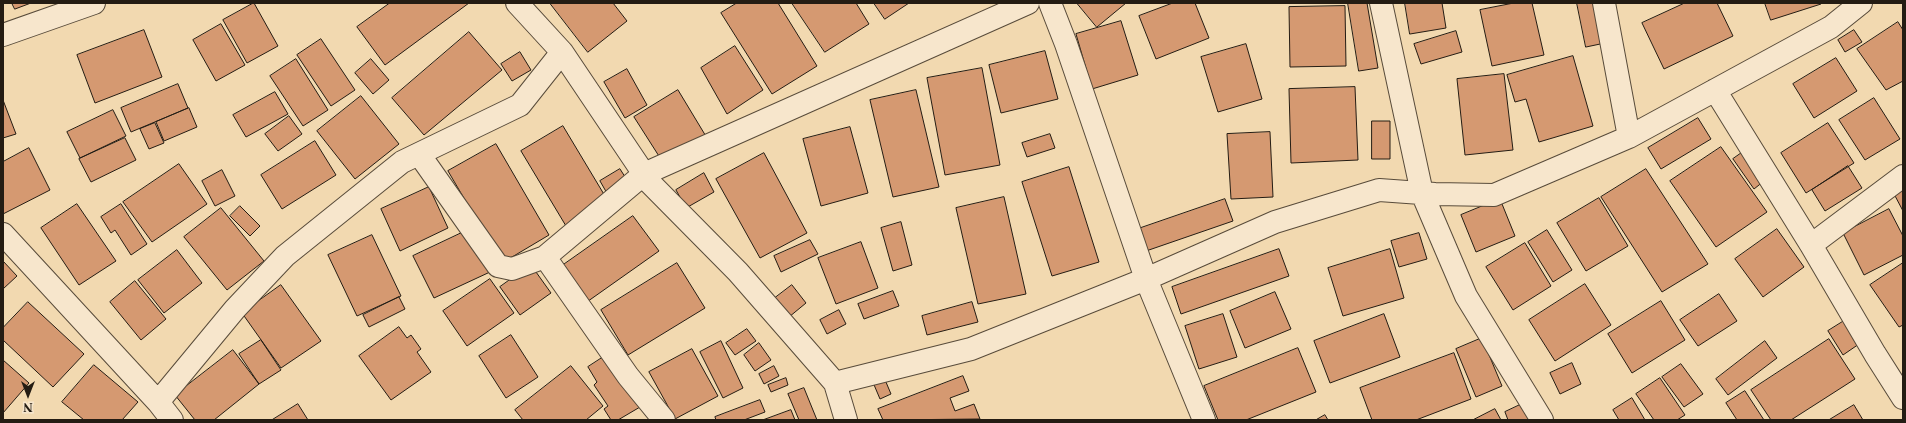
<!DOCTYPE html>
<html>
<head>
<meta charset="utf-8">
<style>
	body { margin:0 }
	#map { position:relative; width:1906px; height:423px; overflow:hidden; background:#f2d9b0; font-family:"Libre Caslon Text",serif }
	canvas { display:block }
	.frame { position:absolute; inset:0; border:4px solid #241c13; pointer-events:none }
	.north { position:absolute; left:8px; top:375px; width:40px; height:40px; -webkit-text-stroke:3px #f7e6cc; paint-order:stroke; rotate:180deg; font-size:11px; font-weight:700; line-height:16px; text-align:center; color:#241c13 }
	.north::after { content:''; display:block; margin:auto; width:14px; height:18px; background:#241c13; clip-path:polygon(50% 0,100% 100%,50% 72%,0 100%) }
</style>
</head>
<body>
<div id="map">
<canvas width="1906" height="423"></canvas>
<div class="frame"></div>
<div class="north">N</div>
</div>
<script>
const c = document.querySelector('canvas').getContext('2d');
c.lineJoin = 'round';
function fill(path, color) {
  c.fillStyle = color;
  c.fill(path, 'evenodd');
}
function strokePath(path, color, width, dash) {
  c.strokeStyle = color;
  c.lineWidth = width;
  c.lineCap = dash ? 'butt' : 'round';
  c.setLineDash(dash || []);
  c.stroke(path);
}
const building = new Path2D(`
	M12,3H31L15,9Z
	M254,3L278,46L247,63L223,20Z
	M390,3H469L385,65L357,27Z
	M550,3H613L627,21L588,52Z
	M737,3H778L817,66L772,94L721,13Z
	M792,3H856L869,24L825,52Z
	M874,3H909L885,19Z
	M1077,3H1126L1097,27Z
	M1173,3H1195L1209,38L1156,59L1139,16Z
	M1348,3H1367L1378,68L1359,71Z
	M1405,3H1442L1446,28L1410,34Z
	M1514,3H1532L1544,55L1492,66L1480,10Z
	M1577,3H1596L1605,43L1586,47Z
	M1685,3H1717L1733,36L1664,69L1642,23Z
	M1765,3H1821V4L1771,20Z
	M1345,6L1346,66L1290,67L1289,7Z
	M1121,21L1138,75L1092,89L1076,34Z
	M1898,22L1903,30V81L1886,90L1857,49Z
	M221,24L245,65L216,81L193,40Z
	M144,30L162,77L95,103L77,55Z
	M1854,30L1862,42L1845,52L1838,40Z
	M1456,31L1462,52L1421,64L1414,44Z
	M469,32L502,70L424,135L392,98Z
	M321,39L355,90L331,106L297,55Z
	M1246,44L1262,99L1218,112L1201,57Z
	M735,46L763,90L727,114L701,68Z
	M1045,51L1058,99L1001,113L989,65Z
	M520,52L531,70L512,81L501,64Z
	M1573,56L1593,126L1539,142L1526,99L1515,102L1507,75Z
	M1836,58L1857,91L1814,118L1793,84Z
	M296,59L328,110L303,126L270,76Z
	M371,59L389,80L373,94L355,73Z
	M982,68L1000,165L945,175L927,78Z
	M627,69L647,105L625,118L604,82Z
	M1504,74L1513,150L1465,155L1457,79Z
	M178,84L188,108L131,132L121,108Z
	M1355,87L1358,160L1291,163L1289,89Z
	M678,90L707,138L664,164L634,117Z
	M916,90L939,187L893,197L870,100Z
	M275,92L288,114L246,137L233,115Z
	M361,96L399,144L355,179L317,131Z
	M1874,98L1900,139L1865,160L1839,120Z
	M3,100L16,134L3,138Z
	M189,108L197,127L164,141L156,122Z
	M113,110L126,136L80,158L67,132Z
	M289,116L302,134L278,151L265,134Z
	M1698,118L1711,139L1661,169L1648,148Z
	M1372,121H1390V159H1372Z
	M155,123L164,143L149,149L140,129Z
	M1828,123L1854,163L1806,193L1781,153Z
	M563,126L608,201L566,226L521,151Z
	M850,127L868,193L821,206L803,139Z
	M1270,132L1273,197L1231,199L1227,134Z
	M1050,134L1055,148L1027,157L1022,143Z
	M125,138L136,160L91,182L79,159Z
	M315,141L336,175L282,209L261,175Z
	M496,144L549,235L502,263L448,171Z
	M1721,147L1767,212L1716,247L1670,181Z
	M29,148L50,190L3,214V162Z
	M1743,152L1764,181L1754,189L1733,159Z
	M764,153L807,233L760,258L716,179Z
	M179,164L207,204L152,242L123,202Z
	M1848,166L1862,188L1825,211L1812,190Z
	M1069,167L1099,262L1052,276L1022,182Z
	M620,169L629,183L608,195L600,181Z
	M1646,169L1708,264L1662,292L1601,197Z
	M222,170L235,196L215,206L202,181Z
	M704,173L714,192L686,208L676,190Z
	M429,187L448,228L400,251L381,209Z
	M1903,187V211L1893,192Z
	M1004,197L1026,294L978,304L956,208Z
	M1599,198L1628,246L1586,271L1557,223Z
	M1225,199L1233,221L1146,251L1138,229Z
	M1500,199L1515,236L1476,252L1461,215Z
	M77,204L116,261L79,285L41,228Z
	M121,204L147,244L131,255L115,230L111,233L101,217Z
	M240,206L260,226L250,236L230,216Z
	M221,208L264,261L227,290L184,237Z
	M1889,209L1903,236V255L1864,275L1843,233Z
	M633,216L659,251L584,304L559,268Z
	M901,222L912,265L893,271L881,228Z
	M470,229L490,272L434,298L413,256Z
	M1777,229L1804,267L1763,297L1735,259Z
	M1547,230L1572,270L1553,282L1528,242Z
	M1419,233L1427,259L1399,267L1391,241Z
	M372,235L401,296L357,316L328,255Z
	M810,240L818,254L781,272L774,256Z
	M861,242L878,288L836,304L818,258Z
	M1525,243L1551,286L1513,310L1486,267Z
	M1279,249L1289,276L1181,314L1172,287Z
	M1390,249L1404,298L1343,316L1328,268Z
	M177,250L202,283L164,313L138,280Z
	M3,261L17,276L3,289Z
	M677,263L705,308L628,355L601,310Z
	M1903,263V325L1899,327L1870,285Z
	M531,265L551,293L520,315L500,287Z
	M490,279L514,313L467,346L443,311Z
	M135,281L166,319L141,340L110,302Z
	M1585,284L1611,325L1555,361L1529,320Z
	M281,285L321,341L281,368L242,313Z
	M792,285L806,303L789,317L775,298Z
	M893,291L899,306L864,319L858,304Z
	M1275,292L1291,329L1245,348L1230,311Z
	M1719,294L1737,321L1698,346L1680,320Z
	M399,297L405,309L369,327L363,315Z
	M1661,301L1685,340L1632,373L1608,334Z
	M28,302L84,354L53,387L3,340V328Z
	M972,302L978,322L927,335L922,316Z
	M839,310L846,324L827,334L820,320Z
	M1223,314L1237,357L1199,369L1185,326Z
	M1384,314L1400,357L1330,383L1314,341Z
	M1844,321L1859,344L1843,355L1828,331Z
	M399,327L407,338L411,335L421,349L417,352L431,372L391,400L359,356Z
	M747,329L756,341L735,355L726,343Z
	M511,335L538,377L506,398L479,356Z
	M1482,338L1502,386L1476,397L1456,349Z
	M1829,339L1855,379L1791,420H1771L1751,390Z
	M261,340L281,370L259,384L239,354Z
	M721,341L743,388L723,398L700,352Z
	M1765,341L1777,358L1728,395L1716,379Z
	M759,343L771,360L755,371L744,355Z
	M1298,348L1316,392L1246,420H1218L1204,386Z
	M692,349L718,396L675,419L649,372Z
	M233,350L259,384L214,420H195L175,395Z
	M1454,353L1471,399L1416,420H1372L1360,388Z
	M608,354L640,407L618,420H611L604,409L608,406L594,385L597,382L588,367Z
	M3,360L29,383L3,413Z
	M1572,363L1581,384L1560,394L1550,373Z
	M1681,364L1703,394L1684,407L1662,377Z
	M94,365L138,402L122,420H84L62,402Z
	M571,366L603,406L586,420H523L515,410Z
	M774,366L779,376L764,384L759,374Z
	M883,375L891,394L880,399L872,380Z
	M963,376L969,391L950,398L955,411L974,404L980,419L883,420L878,409Z
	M786,378L788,385L771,392L768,385Z
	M1660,378L1685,415L1677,420H1654L1636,394Z
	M804,388L817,420H799L788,394Z
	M1745,391L1764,420H1737L1726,403Z
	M1632,398L1645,420H1619L1613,410Z
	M760,400L765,412L744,420H716L715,417Z
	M298,404L308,420H272Z
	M1522,404L1531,420H1508L1505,412Z
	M1854,405L1863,420H1829Z
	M1495,409L1501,420H1473Z
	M791,410L795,420H763Z
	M1325,415L1328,420H1316Z`);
fill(building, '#d59971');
strokePath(building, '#241c13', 1);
const street = new Path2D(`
	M517,3L562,52L650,183L738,272L835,383L846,420
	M1050,3L1066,44L1146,279L1204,420
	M1381,3L1422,193L1466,296L1542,420
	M1604,3L1629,137
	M3,35L94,3
	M1715,90L1811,245L1875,354L1903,398
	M419,154L498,266L512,269L545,257L644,174L1028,3
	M3,234L158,402L172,420
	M1811,245L1903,176
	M545,257L628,376L664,420
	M835,383L971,349L1146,279L1275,222L1379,190L1435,194L1494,195L1629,137L1831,27L1861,3
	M158,402L235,309L285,256L402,162L520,105L562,52`);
strokePath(street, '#584b3a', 24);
strokePath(street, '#f7e6cc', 22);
</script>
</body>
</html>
